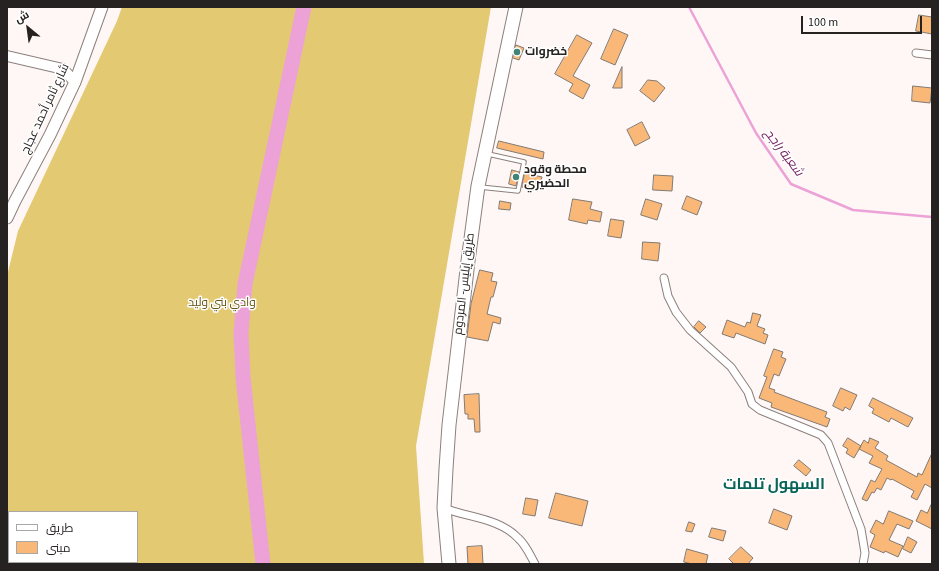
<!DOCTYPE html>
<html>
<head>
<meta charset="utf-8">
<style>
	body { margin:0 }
	#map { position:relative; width:939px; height:571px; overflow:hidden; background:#fff7f5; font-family:"Source Sans 3",Cairo,sans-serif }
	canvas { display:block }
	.frame { position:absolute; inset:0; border:8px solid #262221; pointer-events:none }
	.legend { position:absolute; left:8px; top:511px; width:130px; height:52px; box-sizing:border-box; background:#fff; border:1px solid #a8a7a6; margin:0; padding:5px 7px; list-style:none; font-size:12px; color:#262221 }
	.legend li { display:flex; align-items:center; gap:8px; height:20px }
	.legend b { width:20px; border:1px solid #a8a7a6 }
	.north { position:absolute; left:8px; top:8px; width:40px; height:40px; -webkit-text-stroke:3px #fff; paint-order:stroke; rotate:331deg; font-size:11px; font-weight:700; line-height:16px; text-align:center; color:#262221 }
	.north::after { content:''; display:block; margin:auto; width:14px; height:18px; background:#262221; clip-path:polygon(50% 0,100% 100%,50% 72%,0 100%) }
	.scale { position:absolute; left:801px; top:16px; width:121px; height:18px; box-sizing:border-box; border:2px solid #262221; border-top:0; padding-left:5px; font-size:12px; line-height:14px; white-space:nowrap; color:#262221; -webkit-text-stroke:3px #fff; paint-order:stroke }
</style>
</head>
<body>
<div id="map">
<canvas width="939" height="571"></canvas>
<div class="frame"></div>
<ul class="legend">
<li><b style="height:5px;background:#fff"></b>طريق</li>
<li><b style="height:11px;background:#f9b778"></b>مبنى</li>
</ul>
<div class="north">ش</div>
<div class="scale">100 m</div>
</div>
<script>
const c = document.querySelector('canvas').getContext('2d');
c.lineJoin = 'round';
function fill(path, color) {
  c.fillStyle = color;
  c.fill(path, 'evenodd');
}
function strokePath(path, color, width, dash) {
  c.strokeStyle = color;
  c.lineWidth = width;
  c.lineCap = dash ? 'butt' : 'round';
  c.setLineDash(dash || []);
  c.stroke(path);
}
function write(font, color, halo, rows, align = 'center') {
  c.font = font + ' "Source Sans 3",Cairo,sans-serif';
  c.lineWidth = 3;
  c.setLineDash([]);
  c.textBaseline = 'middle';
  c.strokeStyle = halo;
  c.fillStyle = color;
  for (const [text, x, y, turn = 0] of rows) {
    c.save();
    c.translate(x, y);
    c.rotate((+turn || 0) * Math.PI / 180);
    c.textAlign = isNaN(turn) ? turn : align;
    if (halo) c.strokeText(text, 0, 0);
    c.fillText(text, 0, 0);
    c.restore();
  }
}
fill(new Path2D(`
	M122,7H491L416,446L424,564H7V276L18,231L117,21ZM9,512H137V562H9Z`), '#e3c972');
strokePath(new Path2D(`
	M689,7L756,133L791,184L853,210L932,217`), '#eca2d7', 2.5);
strokePath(new Path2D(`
	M263,564L243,377L241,333L245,284L304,7`), '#eca2d7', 15);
const building = new Path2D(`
	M919,15L932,17V34L916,31Z
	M614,29L628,35L615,65L601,59Z
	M577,35L592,43L573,76L590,85L583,99L569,91L573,84L555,74Z
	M516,45L524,48L519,60L513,58Z
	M622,67V88H613Z
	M648,80L657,81L665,88L654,102L640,91Z
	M913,86L932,88L930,103L912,101Z
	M642,122L650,138L635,146L627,130Z
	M499,141L544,152L543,159L497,148Z
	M512,170L519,172L516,186L509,184Z
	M525,173L542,177L538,191L522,187Z
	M654,175L673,176L672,191L653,190Z
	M687,196L702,202L697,215L682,209Z
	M573,199L592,202L590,209L602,212L600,222L588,220L587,224L569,220Z
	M646,199L662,204L657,220L641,215Z
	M500,201L511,203L510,210L499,209Z
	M611,219L624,221L621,238L608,236Z
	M643,242L660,243L658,261L642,259Z
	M480,270L493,273L491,281L497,282L493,297H491L487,314L501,318L500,324L493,322L488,341L467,337L471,304Z
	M753,313L761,315L757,326L765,329L763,333L768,335L765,344L736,333L734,338L722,334L727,320L745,327L747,322L750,323Z
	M699,321L706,327L700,333L694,327Z
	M774,349L783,352L781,357L786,359L779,376L774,374L769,388L775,390L774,392L795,400L827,412L825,417L830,419L827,427L771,407L772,403L759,398L767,377L764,376Z
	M841,388L857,395L850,410L845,407L843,411L833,406Z
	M479,394L480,432H475L474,419H468V414H465L464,395Z
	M873,398L913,418L908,427L891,418L889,422L872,413L874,409L869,406Z
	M848,438L861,446L854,458L846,453L848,449L843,446Z
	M870,438L879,442L875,448L888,456L886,460L917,477L918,473L922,475L932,453V488L925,484L917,500L911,497L914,491L892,479L891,480L887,478L881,490L877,488L874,493L872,492L867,501L862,499L871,480L875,482L882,469L869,463L873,456L859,449L864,440L868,443Z
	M799,460L811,470L806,476L794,466Z
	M556,493L588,501L582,526L549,518Z
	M526,498L538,500L535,516L523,514Z
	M932,503V529L916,521L921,510L927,513Z
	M774,509L792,516L787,530L769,523Z
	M889,511L913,521L909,529L897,524L889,540L903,546L898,557L885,551L884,553L870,547L875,535L870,532L876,520L883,524Z
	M689,522L695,524L692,532L686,531Z
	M712,528L726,531L723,541L709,537Z
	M908,537L917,542L911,553L903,549Z
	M482,546L483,564H468L467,547Z
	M741,547L753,558L748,564H734L729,559Z
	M687,549L708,555L706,564H692L684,562Z`);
fill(building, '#f9b778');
strokePath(building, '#827a72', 1);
const lane = new Path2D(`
	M480,187L518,191L524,162L488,154`);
const street = new Path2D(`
	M916,53L932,55
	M664,278L668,296L676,312L690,330L731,367L748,392L752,404L760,410L821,435L828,443L861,529L865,553L863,564
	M444,508C469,518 499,518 518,538C526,545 530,555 535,564`);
const secondary = new Path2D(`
	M7,56L63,69L75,82`);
const primary = new Path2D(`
	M7,218L15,201L50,135L75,82L102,7`);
const highway = new Path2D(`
	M449,564L444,508L446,469L449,425L468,261L478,186L516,7`);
strokePath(lane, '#8c807d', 5.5);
strokePath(street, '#8c807d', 9);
strokePath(secondary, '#8c807d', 12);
strokePath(primary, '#8c807d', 13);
strokePath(highway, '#8c807d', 15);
strokePath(lane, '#fff', 3.5);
strokePath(street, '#fff', 7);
strokePath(secondary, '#fff', 10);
strokePath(primary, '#fff', 11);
strokePath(highway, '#fff', 13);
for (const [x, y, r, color] of [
	[517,52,4,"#408377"],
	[516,177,4,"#408377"]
]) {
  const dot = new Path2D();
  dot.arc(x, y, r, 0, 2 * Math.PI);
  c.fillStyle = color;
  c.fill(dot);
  strokePath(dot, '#fff', 1.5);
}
write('bold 12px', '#262221', '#fff', [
	["خضروات",525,52],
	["محطة وقود",524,170],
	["الحضيري",524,184]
], 'left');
write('12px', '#262221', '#fff', [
	["شارع ثامر أحمد عجاج",46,109,-65],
	["طريق إيليس- المردوم",465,284,-83]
]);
write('12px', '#685615', '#fff', [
	["وادي بني وليد",222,303]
]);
write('italic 13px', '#711d60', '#fff', [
	["شعبة راجح",783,153,53]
]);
write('bold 16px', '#096558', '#fff', [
	["السهول تلمات",774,485]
]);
</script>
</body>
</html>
